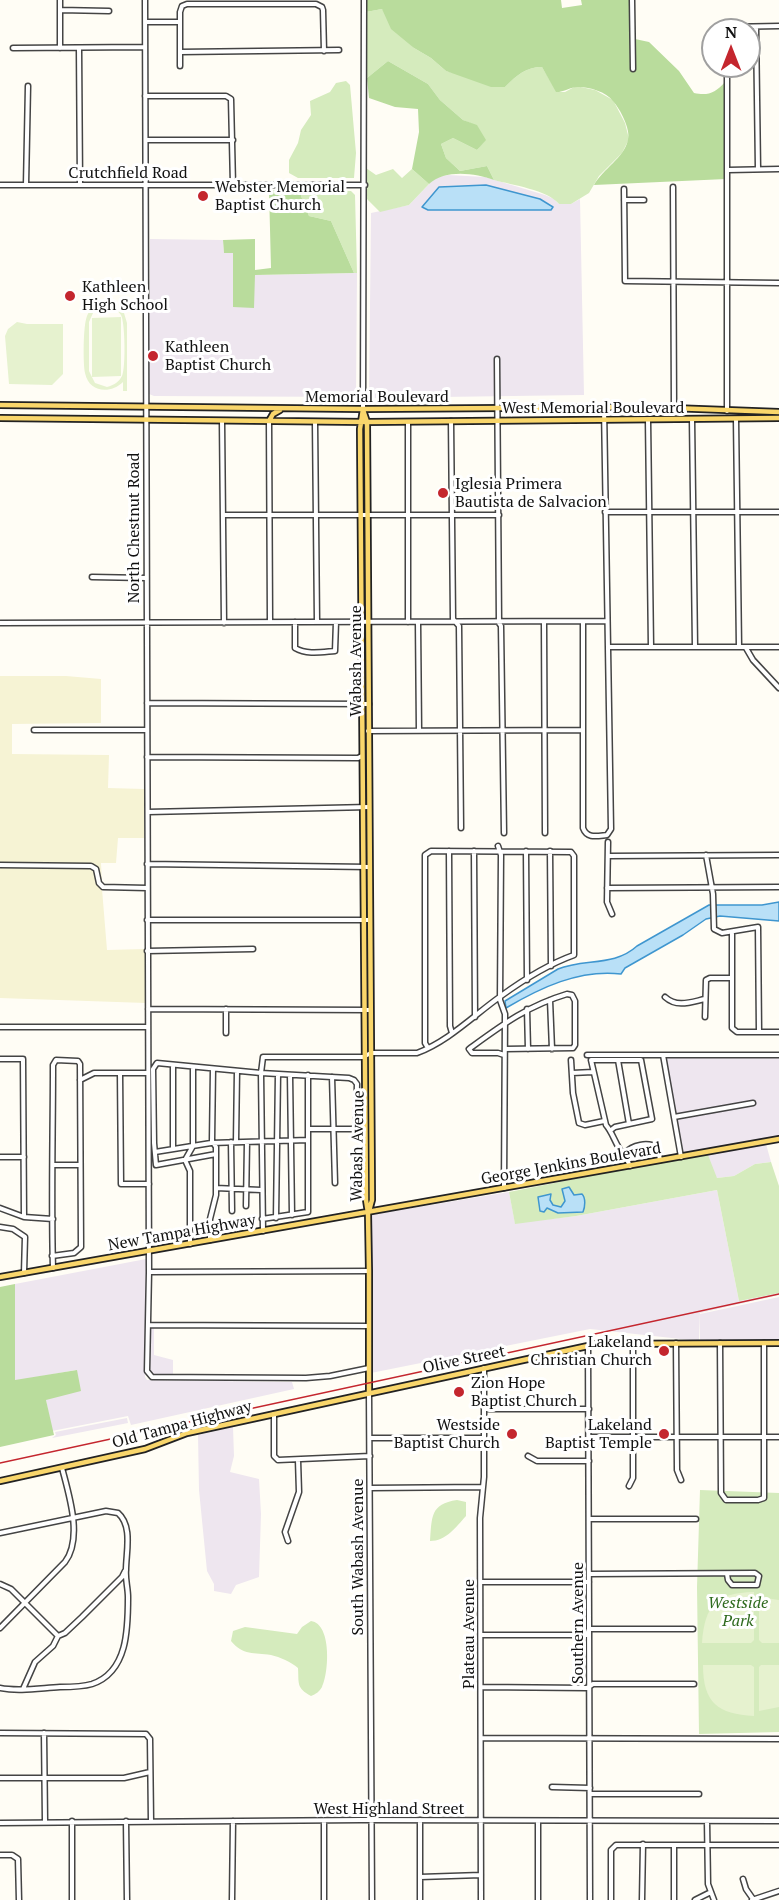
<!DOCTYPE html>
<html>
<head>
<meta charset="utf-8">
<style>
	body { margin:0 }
	#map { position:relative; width:779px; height:1900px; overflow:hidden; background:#fffdf5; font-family:"PT Serif",serif }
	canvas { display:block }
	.north { position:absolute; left:701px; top:18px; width:60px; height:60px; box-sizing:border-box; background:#fff; border:2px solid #a0a0a0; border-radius:50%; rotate:0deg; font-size:16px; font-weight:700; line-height:24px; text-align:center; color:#111 }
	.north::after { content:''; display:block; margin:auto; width:21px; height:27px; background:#c4262e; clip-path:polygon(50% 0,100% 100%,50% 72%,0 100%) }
</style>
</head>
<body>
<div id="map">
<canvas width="779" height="1900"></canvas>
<div class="north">N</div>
</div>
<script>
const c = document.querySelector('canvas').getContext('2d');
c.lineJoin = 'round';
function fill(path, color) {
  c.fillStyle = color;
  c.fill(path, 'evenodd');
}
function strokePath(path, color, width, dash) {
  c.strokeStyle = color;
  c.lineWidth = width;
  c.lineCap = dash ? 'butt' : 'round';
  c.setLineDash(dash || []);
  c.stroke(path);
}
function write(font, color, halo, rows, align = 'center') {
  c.font = font + ' "PT Serif",serif';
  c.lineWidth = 6;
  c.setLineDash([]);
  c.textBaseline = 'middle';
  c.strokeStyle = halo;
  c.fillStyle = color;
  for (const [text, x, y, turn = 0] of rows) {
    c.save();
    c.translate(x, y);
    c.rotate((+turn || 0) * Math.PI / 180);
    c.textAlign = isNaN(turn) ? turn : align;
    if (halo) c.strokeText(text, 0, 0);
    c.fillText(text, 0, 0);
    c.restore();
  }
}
fill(new Path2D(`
	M448,175L485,177L545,195L554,199L559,204H571L580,199L584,395L369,398L371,213L409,205L431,182L438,177ZM486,185L540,199L552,205L551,210H428L422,207L442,186Z
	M150,239L223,240L224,253H233L234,307L255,275L357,273L356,397L154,396L149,394Z
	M665,1057H779V1137L684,1154L676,1119L755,1105V1101L675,1115Z
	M766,1144L771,1162L755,1164L734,1176L717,1178L685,1158Z
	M717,1190L739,1301L779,1293V1295L700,1313L699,1341L590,1329L371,1373L370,1215L509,1192L515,1223L576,1216Z
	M146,1259L145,1377L147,1380L292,1382L294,1389L131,1425L128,1416L52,1431L46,1400L76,1370L15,1381V1284Z
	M779,1297V1340H700V1314Z
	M150,1327H154V1355L173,1360V1375H152L149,1371Z
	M127,1418L128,1423L52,1438L56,1435L55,1432Z
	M233,1427L234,1456L230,1472L259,1479L261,1514L259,1577L236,1585L231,1594L214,1591V1584L207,1571L199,1490L198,1435Z`), '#eee6ef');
fill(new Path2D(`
	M0,676H66L101,679V723L12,724V754L109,755L108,788L144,789V838H118L116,863H101L102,884L98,868L91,864L0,863Z
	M0,867L87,868L95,871L97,884L102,889L107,950L145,949L146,1003L0,998Z`), '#f6f3d4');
fill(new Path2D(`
	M382,9L414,48L431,58L446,71L505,87C517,75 526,67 542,67L557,92H565L576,86L595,90L613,100L625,123L629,139L622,153L599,176L589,193L571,204H559C548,190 512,185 494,180L487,166L460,171L446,158L441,144L453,138L477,150L485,140L477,126L463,120L440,100L428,84L388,61L367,78L366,12Z
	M346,81L350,85L356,153L354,178H298L289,173V160L298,143L301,130L311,115L310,101L330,92L336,83Z
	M366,168L376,175L393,169L402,178L412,169L429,184L409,205L380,212L366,198Z
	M301,190L351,191L355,195L357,273H354L331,221L309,216L301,196Z
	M708,1155L717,1178L734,1176L755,1164L771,1162L779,1186V1293L739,1301L717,1190L576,1216L515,1224L509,1192L610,1172Z
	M700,1490L779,1493V1732L699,1734L697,1587Z
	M457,1500L466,1502V1516C456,1527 446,1541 430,1541C432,1517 430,1504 457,1500Z
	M311,1621C332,1624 329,1673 322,1687C319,1692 316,1694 311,1696C296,1688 299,1683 298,1668C291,1662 280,1657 271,1655C254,1652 243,1656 231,1641L233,1631L245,1627L297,1634L302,1627Z`), '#d5ebbd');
fill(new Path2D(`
	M366,0H561L562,8L582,5L581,0H630L632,72L635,71V0V39L649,42L679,71L694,93C708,96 715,93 725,82L726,179L594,185C603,169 624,158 628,140C631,129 620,109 613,101C606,92 590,87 579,87C572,86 565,92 556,92L542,67C526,67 517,75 505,87H491L446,71L431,58L414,48L391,29L382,9L366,12Z
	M388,61L428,84L440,100L463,120L477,125L486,140L477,150L453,138L441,144L446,158L460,171L487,166L494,180C475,173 445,169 429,184L412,169L419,132L418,109L395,107L369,98L367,78Z
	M269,190H301V196L309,216L331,221L354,273L255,275L254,308L233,307V253H224L223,240L255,239V270L271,268Z
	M15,1284V1380L77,1370L81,1391L46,1400L54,1435L0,1447V1287Z`), '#b9dc9c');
fill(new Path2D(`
	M101,304L117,306L124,313L127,323V391H123V382C111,394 89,393 85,373C83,363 83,326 87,316C90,309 95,306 101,304ZM104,307C111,307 117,309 121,315C125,322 126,368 122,376C119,382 114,385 107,387L95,383L89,371V322L93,313Z
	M121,317V376L92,377V318Z
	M17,322L27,324H63V374L52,385L9,384L5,336L8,329Z
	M754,1592V1640L751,1643H702C705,1605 716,1593 754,1592Z
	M759,1597L779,1600V1643H762L759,1640Z
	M703,1665H751L754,1667V1716C718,1714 703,1703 703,1665Z
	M761,1665H779V1707L759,1711V1667Z`), '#e6f2cf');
const water = new Path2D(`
	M486,185L540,199L553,207L551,210H428L422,207L439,187Z
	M779,902V921L720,916L706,919L683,935L625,968L621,974C579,969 540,988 506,1008L505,1001L558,969C584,958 614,967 637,946L709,905H762Z
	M569,1187L574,1195L582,1194C586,1198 585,1207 583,1212L558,1213L547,1208L544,1212L540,1211L538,1197L551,1194L550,1200L553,1205L561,1207L565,1201L562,1189Z`);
fill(water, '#b9e0f7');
strokePath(water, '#3f96cf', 1.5);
const minor = new Path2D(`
	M145,0L149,1272L147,1371L152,1377L306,1378L330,1376L369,1368
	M632,0L633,69
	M60,10L109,11
	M145,22H180
	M756,27L758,169
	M727,30V27L779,26
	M13,48L145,47
	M60,48V0
	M79,48L80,185
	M180,52L339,50
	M180,66V12L182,6L187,4H316L322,7L323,10L324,51
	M145,96H226L231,99L233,185
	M146,140H233
	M728,170L779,169
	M0,185H365
	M26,185L28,86
	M673,187L674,409
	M624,189L625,281L779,283
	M624,200H644
	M497,359L499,623L501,626L504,833
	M363,409L364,0
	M727,411V66
	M692,419L695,647
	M736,419L739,647
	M648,420L651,647
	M222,421L224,623
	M269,421L270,622
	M451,421L453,619L459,626L461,828
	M315,422L317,622
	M408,422V622
	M605,512H779
	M224,515H499
	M92,577L146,578
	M295,622V648C307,655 322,652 335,651L336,622
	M418,622L419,731
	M544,622L545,833
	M583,622V828C587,839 597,836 607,835L611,829L604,407
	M0,623L606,621
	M609,647H779
	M746,648L753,660L779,688
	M147,703L369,704
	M34,730H147
	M368,731L583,730
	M147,757L358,758L362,756
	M148,812L369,807
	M608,842L607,902L612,914
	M498,846L501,855L500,1000L505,1014L504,1188
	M449,851L450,1026L452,1033
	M474,851L475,1017
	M526,851L527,980
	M550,851L551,966
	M706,855L713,894L714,929L722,933L758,927L759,1032
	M608,856L779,855
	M147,864L369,867
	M0,865L91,866L96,869L99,883L103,887L147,888
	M607,888L779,887
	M147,920H369
	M732,932V1028L737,1032H779
	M147,951L253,949
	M665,997C677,1008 691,1002 705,999
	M550,1000L552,1049
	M148,1009L370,1010
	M226,1009V1033
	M527,1009L528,1049
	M705,1017L706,980L710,978H732
	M0,1027H148
	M504,1055L498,1053H472L469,1049C502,1025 527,1006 567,994L572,995L575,1001V1045L573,1048L505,1049
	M587,1055H779
	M663,1055L681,1157
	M0,1059H23L24,1217
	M571,1060L573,1093L579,1123L585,1125L604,1121
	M618,1060L629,1124
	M120,1073L121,1184H149
	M572,1073L593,1072
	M290,1075L292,1215
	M332,1077L335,1183
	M80,1080L94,1073H148
	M674,1117L753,1103
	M611,1130L615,1127L652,1119L641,1060H591L606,1125C612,1132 614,1140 619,1148C622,1154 627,1158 630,1166
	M231,1142L232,1211
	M236,1142L237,1071
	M173,1149V1065
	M155,1152L211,1143L308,1140
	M625,1153C632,1145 648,1141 658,1148L660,1160
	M216,1154L156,1165L154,1143L153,1069L157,1063L261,1073L349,1078L354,1080L357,1084L356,1126L353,1129H308
	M0,1157H24
	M53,1165H80
	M216,1188L261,1190
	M246,1206L247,1142
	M0,1208L24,1217L53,1219
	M276,1218L278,1074
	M262,1219L308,1212V1075
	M0,1227L13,1229L25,1237L24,1273
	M263,1231L261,1073L263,1057H363L371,1053H417C449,1041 474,1015 501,996C523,980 549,964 574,955V856L571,852L431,851L425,855V1043L428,1048
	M210,1240V1219L216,1195V1147L212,1141L213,1069
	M190,1244V1171L185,1160L193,1146V1067
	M52,1256L74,1253L81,1247L80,1064L78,1061L56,1060L53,1065C53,1132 51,1200 53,1268
	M149,1272L369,1271
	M148,1325L369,1326
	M676,1343L677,1470L681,1480
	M720,1343L721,1493L726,1500H758L764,1498V1343
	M588,1346L590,1900
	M369,1393L372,1900
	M484,1409H589
	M274,1414V1456L278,1460L370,1456
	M589,1437H779
	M370,1438H484
	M528,1456L537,1461H589
	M629,1486L633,1478V1344
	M370,1488L483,1487
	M589,1519H696
	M0,1533L106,1511L118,1513C133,1526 126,1552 126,1570C125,1578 128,1588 128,1597C128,1628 128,1672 92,1684C82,1687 70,1687 60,1687C41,1688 19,1692 0,1688
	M288,1541L285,1532L299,1492L298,1460
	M589,1574L755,1573L759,1576L757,1585H732L728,1580L727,1574
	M481,1582H589
	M0,1584L11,1589L58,1636
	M0,1628L65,1562C83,1538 69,1495 62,1468
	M481,1635H587L589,1629H693
	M481,1687L587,1688L593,1684H694
	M23,1689L35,1662L53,1646L58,1636L65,1633L82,1617L122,1577L125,1571
	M0,1733L146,1734L150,1739L151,1821
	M44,1733L45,1821
	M481,1738L779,1739
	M0,1778H124L150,1772
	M552,1787L590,1788
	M590,1794H699
	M420,1820V1900
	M72,1821V1900
	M126,1821L127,1900
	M538,1821V1900
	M707,1821L708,1884L714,1900
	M0,1823L361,1820L779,1821
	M674,1845V1900
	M0,1855H12L18,1859L19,1900
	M420,1877L481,1875
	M743,1879L746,1889L753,1899
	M232,1900L233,1821
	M324,1900V1821
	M481,1900L480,1518L484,1477V1368
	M611,1900V1850L616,1845H779
	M642,1900L643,1844
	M695,1900L709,1893
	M752,1900L779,1891`);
const major = new Path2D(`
	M0,405L363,409L645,407L779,412
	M363,409L360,429L366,1200L368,1213L369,1271V1393
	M363,410L367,422L372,1200L369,1211
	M0,418L367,422L779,418
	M269,421L273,414L280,410
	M0,1277L779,1139
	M0,1481L145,1449L187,1433L597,1344L779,1343`);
strokePath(minor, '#444', 7);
strokePath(major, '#222', 8);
strokePath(minor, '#fff', 4);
strokePath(major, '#f9d66b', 4.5);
strokePath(new Path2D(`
	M0,1463L779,1294`), '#c4262e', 1.5);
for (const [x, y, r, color] of [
	[203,196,6,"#c4262e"],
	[70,296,6,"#c4262e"],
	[153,356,6,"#c4262e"],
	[443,493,6,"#c4262e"],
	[664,1351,6,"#c4262e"],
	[459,1392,6,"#c4262e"],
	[512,1434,6,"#c4262e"],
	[664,1434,6,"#c4262e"]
]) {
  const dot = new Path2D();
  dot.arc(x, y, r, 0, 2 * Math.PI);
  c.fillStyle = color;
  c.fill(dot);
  strokePath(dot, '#fff', 2);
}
write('16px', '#111', '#fff', [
	["Crutchfield Road",128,173],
	["Memorial Boulevard",377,397],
	["West Memorial Boulevard",593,408],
	["North Chestnut Road",134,528,-90],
	["Wabash Avenue",356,661,-90],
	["Wabash Avenue",358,1146,-89],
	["George Jenkins Boulevard",571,1164,-10],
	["New Tampa Highway",182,1233,-10],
	["Olive Street",464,1360,-12],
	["Old Tampa Highway",182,1425,-15],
	["South Wabash Avenue",358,1557,-90],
	["Southern Avenue",578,1623,-90],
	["Plateau Avenue",469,1634,-90],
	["West Highland Street",389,1809]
]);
write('16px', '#111', '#fff', [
	["Webster Memorial",215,187],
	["Baptist Church",215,205],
	["Kathleen",82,287],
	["High School",82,305],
	["Kathleen",165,347],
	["Baptist Church",165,365],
	["Iglesia Primera",455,484],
	["Bautista de Salvacion",455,502],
	["Lakeland",652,1342,"right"],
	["Christian Church",652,1360,"right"],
	["Zion Hope",471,1383],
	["Baptist Church",471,1401],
	["Westside",500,1425,"right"],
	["Baptist Church",500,1443,"right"],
	["Lakeland",652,1425,"right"],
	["Baptist Temple",652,1443,"right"]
], 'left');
write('italic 16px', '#2f6b1f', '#fff', [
	["Westside",738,1603],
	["Park",738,1621]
]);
</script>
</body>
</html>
